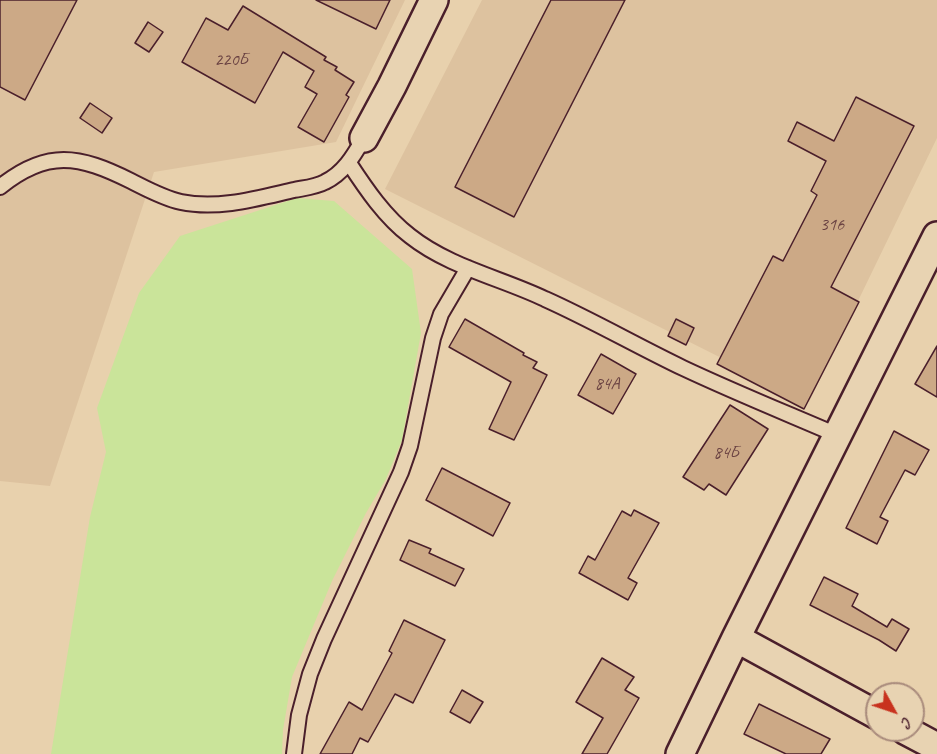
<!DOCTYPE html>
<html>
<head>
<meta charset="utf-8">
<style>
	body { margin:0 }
	#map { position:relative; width:937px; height:754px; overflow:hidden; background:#e8d1ad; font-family:Caveat,sans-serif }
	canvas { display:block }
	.north { position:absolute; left:865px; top:682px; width:60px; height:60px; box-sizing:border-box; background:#e8d3b2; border:2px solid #a98b7c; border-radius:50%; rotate:130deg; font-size:16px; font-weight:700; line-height:24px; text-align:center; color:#4a1f2b }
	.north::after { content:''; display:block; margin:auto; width:21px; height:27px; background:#c8321e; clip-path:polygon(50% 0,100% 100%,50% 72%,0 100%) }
</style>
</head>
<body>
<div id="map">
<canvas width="937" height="754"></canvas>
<div class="north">С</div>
</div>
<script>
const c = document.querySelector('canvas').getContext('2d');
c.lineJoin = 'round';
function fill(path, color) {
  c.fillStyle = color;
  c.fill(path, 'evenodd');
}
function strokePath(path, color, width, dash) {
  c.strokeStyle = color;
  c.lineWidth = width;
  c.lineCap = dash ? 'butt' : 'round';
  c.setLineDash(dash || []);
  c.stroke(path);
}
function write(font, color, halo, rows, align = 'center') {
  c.font = font + ' Caveat,sans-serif';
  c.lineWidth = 5;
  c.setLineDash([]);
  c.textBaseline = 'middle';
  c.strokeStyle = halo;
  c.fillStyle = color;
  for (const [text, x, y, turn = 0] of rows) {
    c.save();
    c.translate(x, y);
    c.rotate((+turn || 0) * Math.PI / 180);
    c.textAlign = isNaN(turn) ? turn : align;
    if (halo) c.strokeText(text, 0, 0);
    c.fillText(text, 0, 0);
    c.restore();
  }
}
fill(new Path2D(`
	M0,0H405L336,142L154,172L50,486L0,481Z
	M482,0H937V138L809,402L385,189Z`), '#ddc29f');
fill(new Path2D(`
	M297,198L334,201L412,269L421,333L402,440L386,479L366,513L332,581L292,677L283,730L282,754H51L90,517L106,452L97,408L139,293L180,236Z`), '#cae49a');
const building = new Path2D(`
	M0,0H77L25,100L0,87Z
	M316,0H390L376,29Z
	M551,0H625L514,217L455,187Z
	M243,6L326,57L324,60L337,67L335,70L354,82L346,95L349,97L324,142L298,127L317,94L305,87L314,71L283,52L255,103L182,62L206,18L228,30Z
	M148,22L163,32L149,52L135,43Z
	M856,97L914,126L831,287L859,302L804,409L717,364L773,256L783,261L817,195L811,191L826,161L788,141L797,122L834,141Z
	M90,103L112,118L102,133L80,118Z
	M465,319L524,353L523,355L537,362L533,368L547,375L514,440L489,429L511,382L449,347Z
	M676,319L694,328L686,345L668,336Z
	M937,346V397L915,384Z
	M601,354L636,374L613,414L578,395Z
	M730,405L768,429L726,495L709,484L704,490L683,477Z
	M894,431L929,450L915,475L905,470L880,517L888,521L877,544L846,528Z
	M442,468L510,503L493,536L426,500Z
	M634,510L659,523L628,578L637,583L628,600L579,573L588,556L595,560L622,511L631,516Z
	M409,540L431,549L429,553L464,569L455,586L400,560Z
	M824,577L858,594L852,606L887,627L892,619L909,629L896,651L879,640L810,605Z
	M404,620L445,640L413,703L395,694L368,742L360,738L352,754H320L349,702L362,710L392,653L389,651Z
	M602,658L634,677L625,690L639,698L607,754H582L603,718L576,702Z
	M462,690L483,702L470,723L450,712Z
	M759,704L830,739L821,754H786L744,734Z`);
fill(building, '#cca986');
strokePath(building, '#4a1f2b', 1.5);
const service = new Path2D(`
	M349,163C366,189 385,217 410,236C449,267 501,278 545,299C592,320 637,346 683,368C734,392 786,413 837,435
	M0,187C47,149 79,155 131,181C147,189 163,198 181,202C218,210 259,198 294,190C304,188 316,187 325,182C344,173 354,155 364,138
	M294,754L299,715L310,674L324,639L401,472L410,446L433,338L441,314L468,268`);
const minor = new Path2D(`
	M364,138L392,86L434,0
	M736,638L877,715
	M905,730L937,747
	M680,754L736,638L937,236`);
strokePath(service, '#4a1f2b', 18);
strokePath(minor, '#4a1f2b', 32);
strokePath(service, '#e8d3b2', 14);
strokePath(minor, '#e8d3b2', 27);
write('18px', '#6a4242', null, [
	["220Б",231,60],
	["316",832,225],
	["84А",607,384],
	["84Б",726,453]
]);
</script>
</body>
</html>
